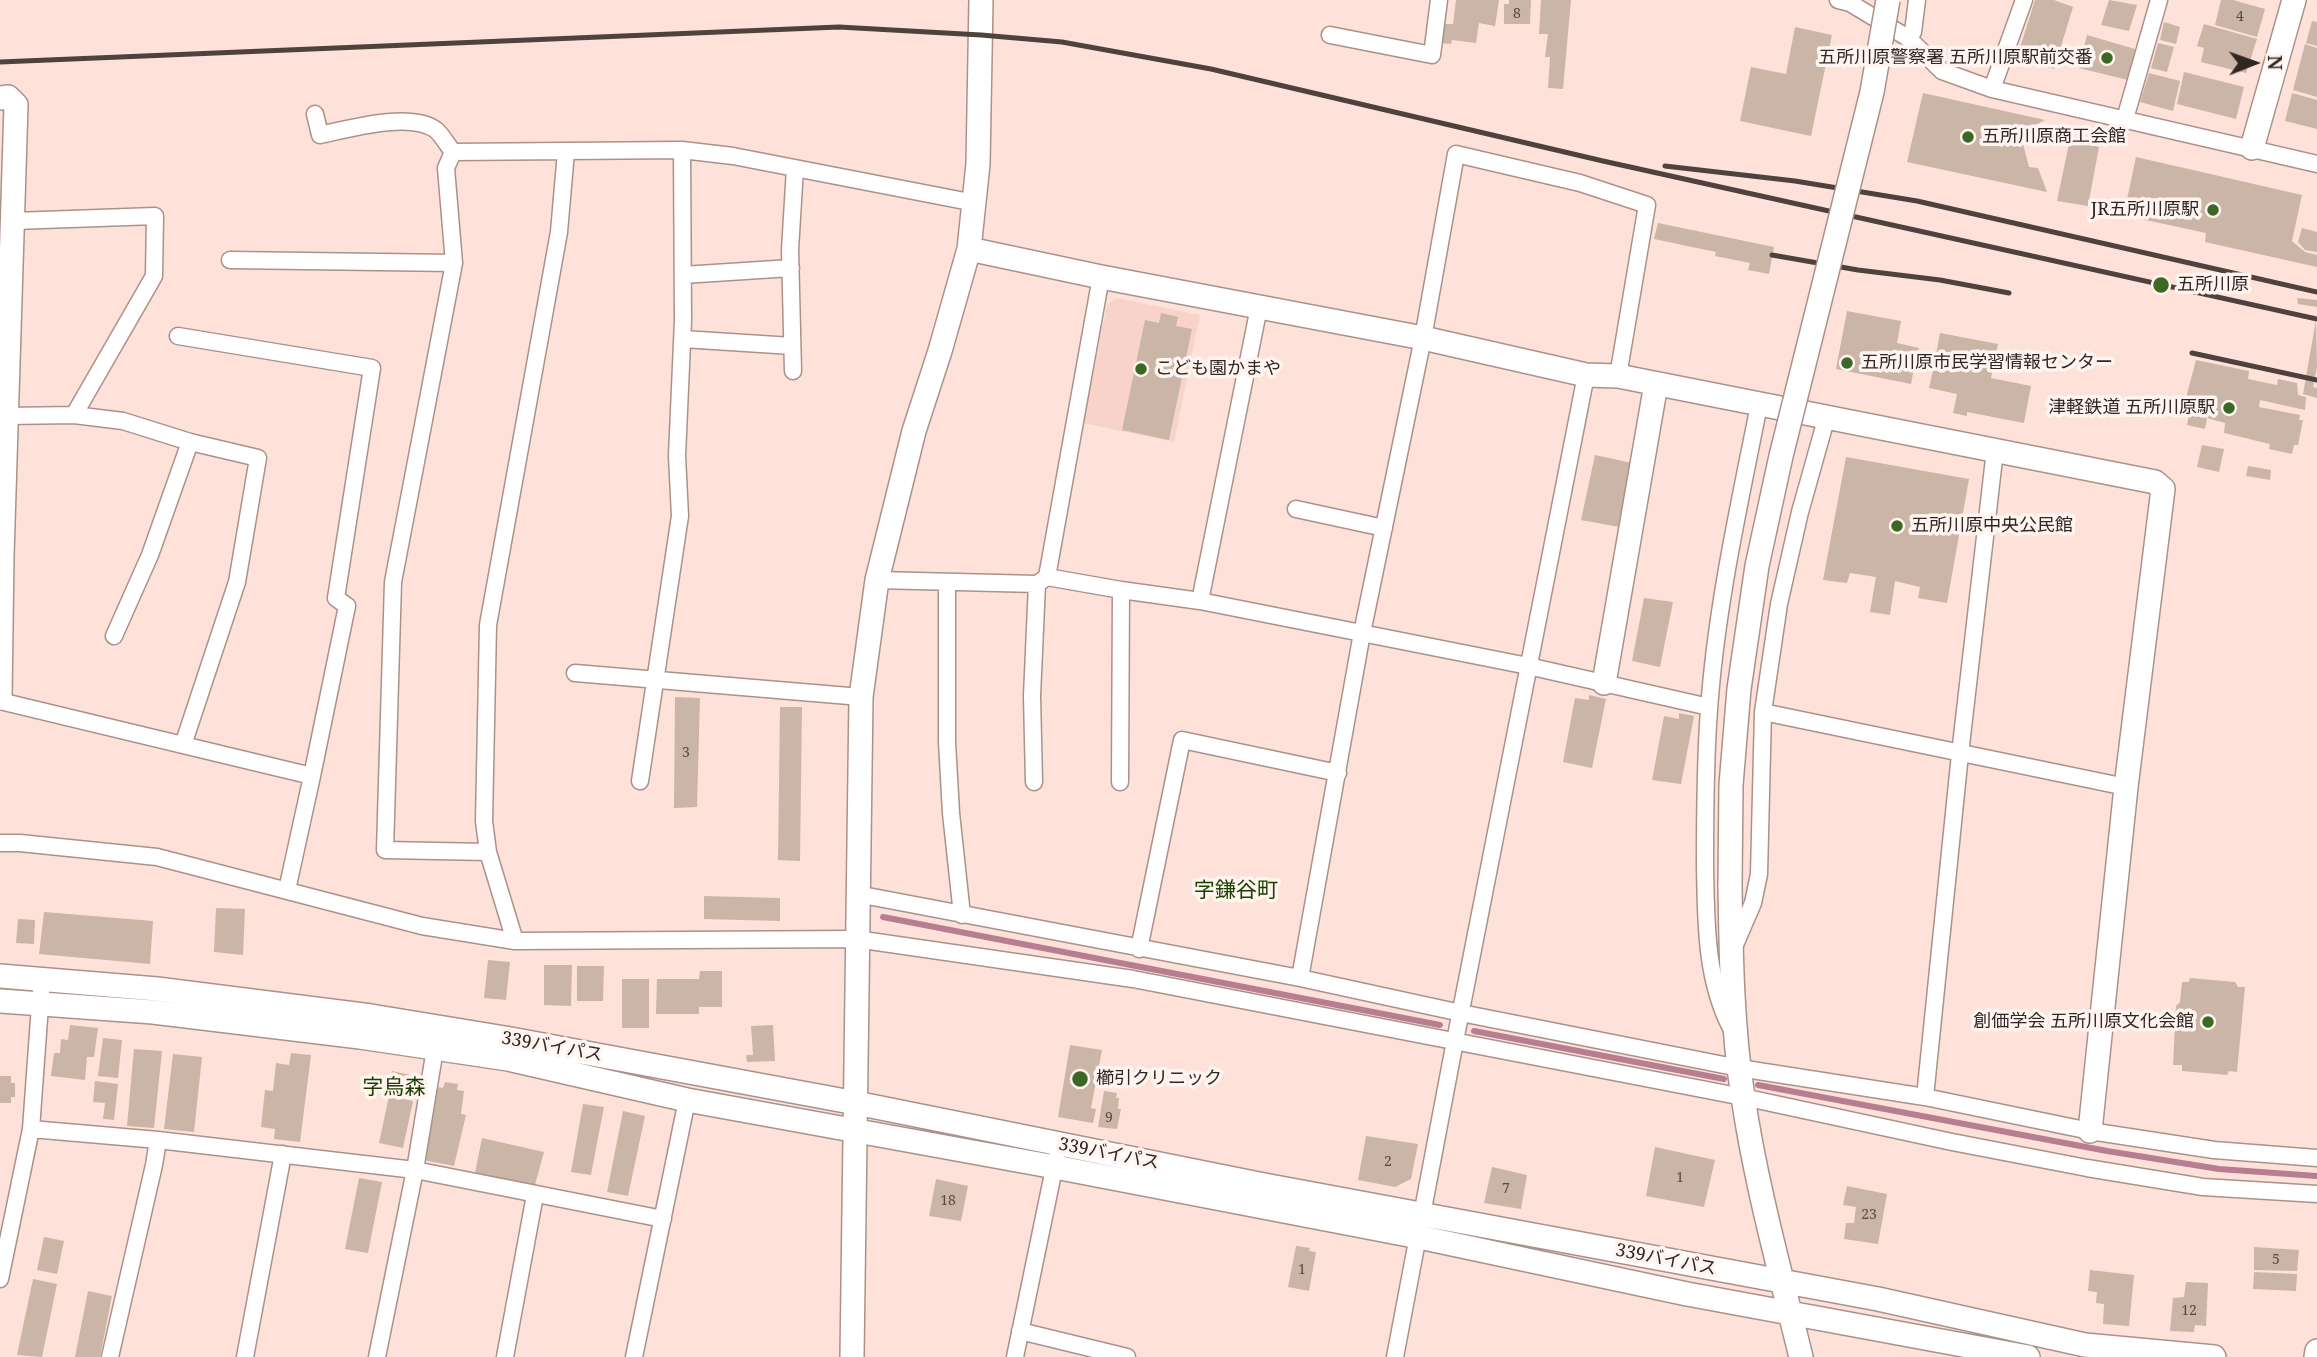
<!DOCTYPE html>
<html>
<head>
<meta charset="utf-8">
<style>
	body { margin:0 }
	#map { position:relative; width:2317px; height:1357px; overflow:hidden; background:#fee2da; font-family:"Noto Serif",serif }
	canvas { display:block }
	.north { position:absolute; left:2219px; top:28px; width:70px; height:70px; -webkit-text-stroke:5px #fff4f0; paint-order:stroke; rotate:89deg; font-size:19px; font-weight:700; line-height:28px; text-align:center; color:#302623 }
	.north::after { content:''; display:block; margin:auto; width:24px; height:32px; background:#302623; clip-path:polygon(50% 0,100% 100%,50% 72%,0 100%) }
</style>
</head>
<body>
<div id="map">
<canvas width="2317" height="1357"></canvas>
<div class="north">N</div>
</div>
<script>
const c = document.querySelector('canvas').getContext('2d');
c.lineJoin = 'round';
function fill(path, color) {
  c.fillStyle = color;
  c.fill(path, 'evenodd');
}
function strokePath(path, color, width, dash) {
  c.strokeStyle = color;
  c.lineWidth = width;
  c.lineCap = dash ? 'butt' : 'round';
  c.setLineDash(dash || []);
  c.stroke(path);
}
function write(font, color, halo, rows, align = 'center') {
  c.font = font + ' "Noto Serif","Noto Sans JP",serif';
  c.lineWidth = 7;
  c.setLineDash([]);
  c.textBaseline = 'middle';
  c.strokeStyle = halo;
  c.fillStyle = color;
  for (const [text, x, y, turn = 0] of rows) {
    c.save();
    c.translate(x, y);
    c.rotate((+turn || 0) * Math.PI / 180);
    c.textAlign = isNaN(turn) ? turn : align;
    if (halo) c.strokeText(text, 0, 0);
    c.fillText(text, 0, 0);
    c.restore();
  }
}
fill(new Path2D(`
	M1117,298L1200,315L1174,442L1083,423L1107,305Z`), '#f7d3ca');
strokePath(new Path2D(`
	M883,917L1440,1025
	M1474,1031L1724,1079
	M1758,1085L2107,1151L2219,1169L2317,1176`), '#b67e90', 6);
fill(new Path2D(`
	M1456,0H1499L1495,26L1479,23L1476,43L1452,40L1451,44L1440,43L1443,24H1453Z
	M1509,0H1531L1530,24H1504V4H1509Z
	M1541,0H1571L1563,89L1548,88L1550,57H1545L1548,34H1539Z
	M2035,0H2054L2073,7L2054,69L2017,57Z
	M2109,0L2137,5L2129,31L2101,25Z
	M2221,0H2233L2265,9L2257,37L2215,25Z
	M2312,21L2317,22V46L2306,43Z
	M2164,22L2180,27L2176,44L2160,40Z
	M2204,24L2257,39L2246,73L2201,62L2204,48L2197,46Z
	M1795,27L1832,35L1811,136L1740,121L1751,67L1786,74Z
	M2087,35L2135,49L2128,80L2079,68Z
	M2158,43L2174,47L2167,72L2151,68Z
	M2305,44L2317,48V97L2293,90Z
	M2184,72L2244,87L2236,119L2177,104Z
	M2149,73L2180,81L2173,111L2140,102Z
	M1923,93L2045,120L2025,130L2023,144L2029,167L2038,168L2047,192L1907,162Z
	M2292,93L2317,100V129L2285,121Z
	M2070,139L2099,147L2088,206L2057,201Z
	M2136,157L2302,195L2292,241L2305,252L2317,255V267L2205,242L2206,233L2127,216L2130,205L2126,204Z
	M1658,223L1774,247L1769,274L1748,270L1750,263L1715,256L1716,252L1654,239Z
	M2302,228L2317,232V252L2305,250L2298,242Z
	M2297,298L2317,300V307L2298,304Z
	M1847,311L1901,321L1897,343L1919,348L1918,356L1935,360L1940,333L1998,344L1991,378L2031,386L2024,423L1967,412V416L1953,413L1957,394L1929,388L1934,366L1915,363L1911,384L1836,369Z
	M1161,313L1178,317L1176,326L1192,329L1169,440L1122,430L1145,320L1159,323Z
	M2316,320L2317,367L2313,387L2317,388V398L2303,394Z
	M2196,360L2249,371L2248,379L2277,385L2278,379L2297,383L2298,395L2306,397L2305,410L2260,400L2259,407L2300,415L2299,420H2303L2298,445H2294L2292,454L2269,449L2270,444L2224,433L2225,423L2207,418L2205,429L2187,425L2192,398H2186Z
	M2202,445L2224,449L2219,472L2197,467Z
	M1595,455L1632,463L1619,527L1581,520Z
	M1846,457L1969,479L1947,603L1918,598L1920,587L1895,581L1890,615L1870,612L1876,577L1850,573L1847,583L1823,580Z
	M2248,466L2271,470L2270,480L2246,476Z
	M1644,598L1673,602L1660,667L1632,661Z
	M1589,695L1606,699L1592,768L1563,762L1575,698L1589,700Z
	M675,697L700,698L697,807L674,808Z
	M780,707H802L800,861L778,860Z
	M1679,713L1694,716L1681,784L1652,780L1664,716L1679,719Z
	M704,896L780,898V921L704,919Z
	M216,908L245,909L243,955L214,952Z
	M44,912L153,921L150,964L39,954Z
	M18,919L35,920L34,944L16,943Z
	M488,960L510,962L506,1000L484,998Z
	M544,965H572L571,1006L544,1005Z
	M577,966H604L603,1001H577Z
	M700,971H722V1007H699V1014H656L657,979H699Z
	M2190,978L2235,982L2238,987H2245L2237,1072L2229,1071L2227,1075L2182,1071V1065H2173L2176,1006L2180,1002L2182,982H2189Z
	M622,979H649V1028H622Z
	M70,1025L98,1028L94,1057H87L85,1080L51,1076L54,1053H60L61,1039L68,1040Z
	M773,1025L775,1061L747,1062L746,1055H753L751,1026Z
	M103,1038L122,1040L118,1078L98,1076Z
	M1070,1045L1102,1050L1091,1108L1096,1109L1093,1123L1058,1117Z
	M134,1049L162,1051L154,1128L127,1126Z
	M291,1053L311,1055L300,1142L274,1139L275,1129L261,1127L265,1090L273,1091L276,1063L289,1065Z
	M173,1054L202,1057L194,1132L164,1129Z
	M392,1071L420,1077L417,1093L389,1087Z
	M0,1076H11V1083H15V1097H11V1103H0Z
	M95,1081L118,1084L114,1120L103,1119L105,1103L93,1102Z
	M445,1082L458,1084L457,1090L464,1091L461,1114L466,1115L454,1166L423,1160L437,1087L443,1088Z
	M1104,1091L1117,1093L1116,1098H1119L1118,1109H1121L1117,1129L1098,1127Z
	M389,1096L413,1101L403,1148L379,1143Z
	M583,1104L604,1107L591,1175L571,1172Z
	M623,1111L645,1116L628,1196L607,1192Z
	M1366,1136L1418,1144L1411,1179L1395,1187L1358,1180Z
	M482,1138L544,1152L535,1185L475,1173Z
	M1655,1147L1715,1160L1704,1207L1646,1196Z
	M1492,1167L1527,1175L1521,1209L1484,1203Z
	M359,1178L382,1182L368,1253L345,1249Z
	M936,1179L968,1186L961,1221L929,1216Z
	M1847,1186L1887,1194L1878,1244L1844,1239L1846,1223H1854L1856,1207L1843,1205Z
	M44,1237L64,1241L57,1274L37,1270Z
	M1296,1246L1310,1248L1309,1251L1316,1252L1309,1291L1288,1287Z
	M2254,1247L2299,1250L2297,1271L2254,1270Z
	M2090,1270L2134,1275L2129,1326L2103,1324L2104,1304L2096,1303L2097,1292L2088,1291Z
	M2254,1272L2297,1274L2296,1291L2253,1289Z
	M33,1279L57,1284L42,1357L17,1355Z
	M2186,1282L2208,1283L2206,1326L2195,1325L2194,1332L2170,1331L2173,1298L2184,1297Z
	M88,1291L112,1296L100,1357H75Z`), '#cbb5a6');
const street = new Path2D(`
	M1838,0L1850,3L1908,38L1942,71L1992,89L2317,164
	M1330,35L1432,55L1439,0
	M1908,38L1913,32L1917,0
	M1992,89L2024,0
	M315,114L320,135C348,129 411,111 436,130C442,135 448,146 453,152
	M2125,119L2159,0
	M14,221L155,216L154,276L74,415
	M230,260L454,263
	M683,275L791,268
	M178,336L372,368L336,598L347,606L312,776
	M683,339L792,346
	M793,371L790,250L795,168
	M6,416L74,415L123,421L190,442L258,458L237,582L183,745
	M1296,509L1384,528
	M1047,577L1121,590L1200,601L1528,666L1709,707
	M877,580L1037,584L1047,577L1101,277
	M947,582V742L951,813L962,915
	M1200,601L1259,307
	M114,636L150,555L190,442
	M575,673L861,697
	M0,701L312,776L287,890
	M1763,712L2126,787
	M640,781L680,516L677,456L683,320L682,150
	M1034,782L1032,696L1037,584
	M1120,782L1121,590
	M0,843H20L157,857L422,926L515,941L856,939L1133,979L1743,1097L1952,1142L2087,1168L2203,1187L2317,1194
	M488,852L385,850L393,582L454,263L446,168L453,152L682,150L733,156L975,203
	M857,894L1300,978L1461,1013L1739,1068L1925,1097L2090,1131L2214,1150L2317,1158
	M515,941L488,852L484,821L488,625L559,232L566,152
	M1734,947L1753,903L1759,874L1763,712L1779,604L1800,512L1827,416
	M1139,949L1182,740L1338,773
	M1300,978L1362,633L1423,338L1456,154L1580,183L1647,205L1618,376
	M1732,1030C1705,980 1706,919 1705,864C1705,812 1705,761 1709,710C1716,608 1739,506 1759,405
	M1925,1097L1960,754L1995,450
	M31,1129L158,1140L415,1170L663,1219
	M0,1279L31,1129L42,978
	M1020,1331L1127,1357
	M110,1357L154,1165L158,1140
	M245,1357L283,1154
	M377,1357L415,1170L435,1049
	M505,1357L535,1195
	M634,1357L687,1100
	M1015,1357L1056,1159
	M1395,1357L1455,1041L1586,375`);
const secondary = new Path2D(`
	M0,98L8,97L16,105L2,556L0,698
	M2252,148L2294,0
	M969,249L1101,277L1423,338L1586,375L1618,376L2155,482L2163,489L2126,787L2090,1131
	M1604,683L1656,384
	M1730,885C1731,955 1732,1027 1743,1097C1756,1185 1780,1271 1801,1357
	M0,976L157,989L371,1016L511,1039L856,1103L1264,1185L1878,1299L2085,1345L2214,1357
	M0,1001L153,1012L360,1037L508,1059L687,1100L1055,1167L1419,1237L1687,1294L2028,1357
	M852,1357L861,697L877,580L914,431L940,351L969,249L978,164L981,0
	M2316,1357L2317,1351`);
strokePath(street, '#ab918a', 19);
strokePath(secondary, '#ab918a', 26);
strokePath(street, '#fff', 16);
strokePath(secondary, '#fff', 23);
strokePath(new Path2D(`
	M0,62L839,27L981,35L1062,42L1211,69L1603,161L2317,319
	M1665,166L1795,181L1917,201L2317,292
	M1772,255L1858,270L1940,280L2009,293
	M2192,353L2317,380`), '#4e423e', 5);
const secondaryBridge = new Path2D(`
	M1730,885L1731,785L1739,689L1757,566L1781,456L1872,92L1888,0`);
strokePath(secondaryBridge, '#ab918a', 26, []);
strokePath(secondaryBridge, '#fff', 23);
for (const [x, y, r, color] of [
	[2107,58,7,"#3c6825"],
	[1968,137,7,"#3c6825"],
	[2213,210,7,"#3c6825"],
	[2161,285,9,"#3c6825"],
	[1847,363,7,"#3c6825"],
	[1141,369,7,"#3c6825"],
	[2229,408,7,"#3c6825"],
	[1897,526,7,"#3c6825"],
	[2208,1022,7,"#3c6825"],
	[1080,1079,9,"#3c6825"]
]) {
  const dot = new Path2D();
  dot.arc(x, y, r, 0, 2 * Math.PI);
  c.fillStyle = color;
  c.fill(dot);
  strokePath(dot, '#fff4f0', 2.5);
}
write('14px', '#574a44', null, [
	["8",1517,14],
	["4",2240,17],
	["3",686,753],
	["9",1109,1118],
	["2",1388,1162],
	["1",1680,1178],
	["7",1506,1189],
	["18",948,1201],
	["23",1869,1215],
	["5",2276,1260],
	["1",1302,1270],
	["12",2189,1311]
]);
write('18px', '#302623', '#fff4f0', [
	["五所川原警察署 五所川原駅前交番",2093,58,"right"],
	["五所川原商工会館",1982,137],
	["JR五所川原駅",2199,210,"right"],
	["五所川原",2177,285],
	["五所川原市民学習情報センター",1861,363],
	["こども園かまや",1155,369],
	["津軽鉄道 五所川原駅",2215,408,"right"],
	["五所川原中央公民館",1911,526],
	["創価学会 五所川原文化会館",2194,1022,"right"],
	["櫛引クリニック",1096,1079]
], 'left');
write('18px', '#302623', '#fff4f0', [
	["339バイパス",552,1047,10],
	["339バイパス",1109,1154,11],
	["339バイパス",1666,1260,11]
]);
write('21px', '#1b4101', '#fff4f0', [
	["字鎌谷町",1236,891],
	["字烏森",394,1088]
]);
</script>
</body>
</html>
